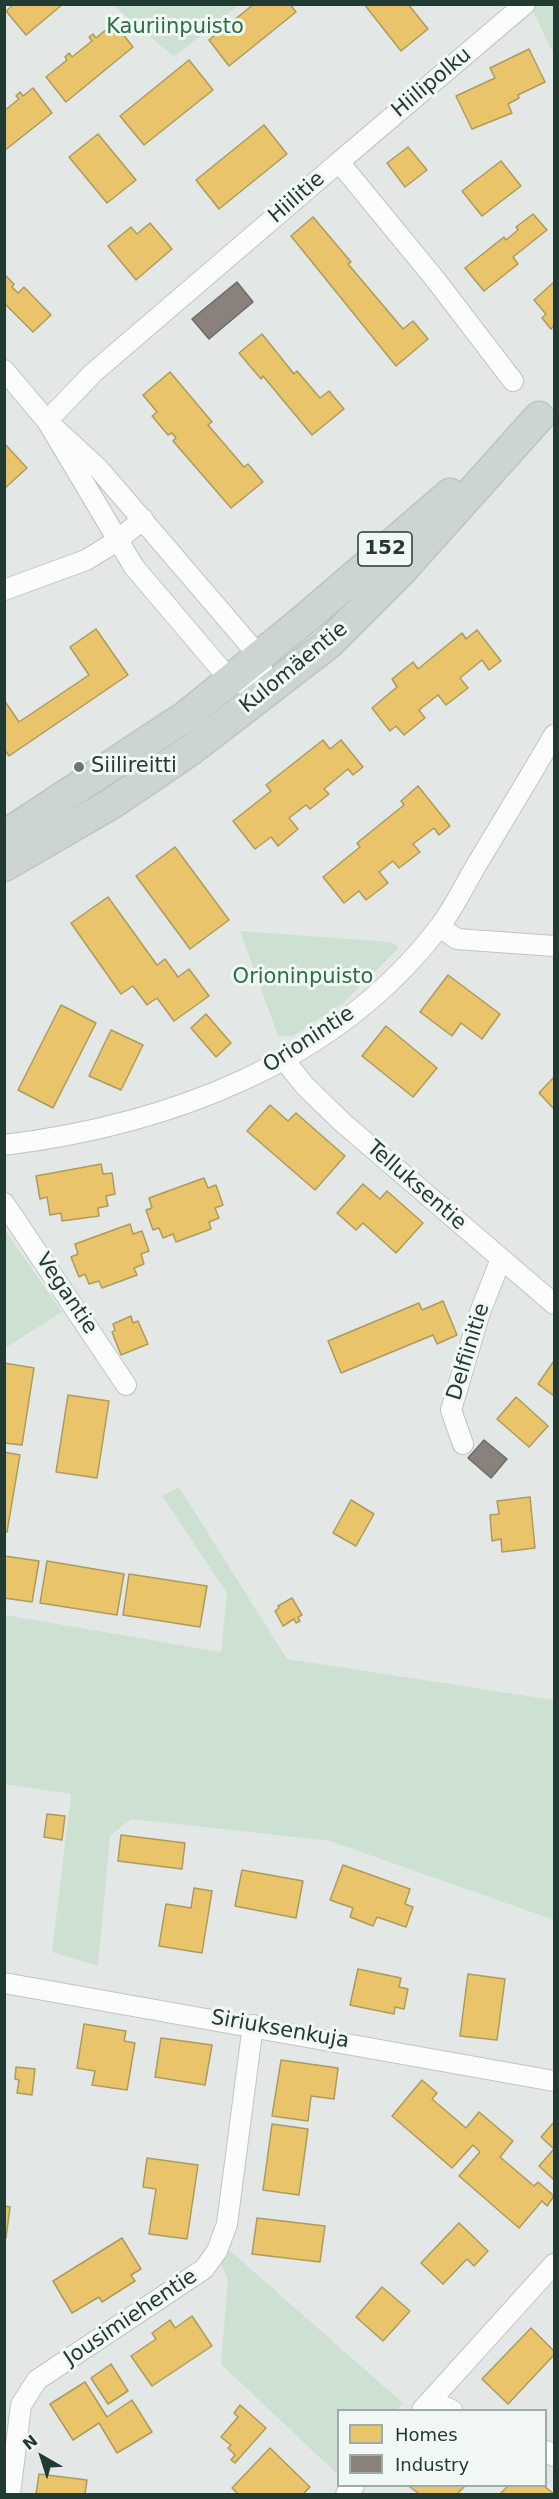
<!DOCTYPE html>
<html>
<head>
<meta charset="utf-8">
<style>
	body { margin:0 }
	#map { position:relative; width:559px; height:2499px; overflow:hidden; background:#e3e8e6; font-family:"DejaVu Sans",sans-serif }
	canvas { display:block }
	.frame { position:absolute; inset:0; border:6px solid #213b33; pointer-events:none }
	.legend { position:absolute; left:337px; top:2409px; width:210px; height:78px; box-sizing:border-box; background:#f1f7f4; border:2px solid #9eaca7; margin:0; padding:8px 10px; list-style:none; font-size:18px; color:#213b33 }
	.legend li { display:flex; align-items:center; gap:12px; height:30px }
	.legend b { width:30px; border:2px solid #9eaca7 }
	.north { position:absolute; left:12px; top:2427px; width:60px; height:60px; -webkit-text-stroke:4px #f1f7f4; paint-order:stroke; rotate:321deg; font-size:16px; font-weight:700; line-height:24px; text-align:center; color:#213b33 }
	.north::after { content:''; display:block; margin:auto; width:21px; height:27px; background:#213b33; clip-path:polygon(50% 0,100% 100%,50% 72%,0 100%) }
</style>
</head>
<body>
<div id="map">
<canvas width="559" height="2499"></canvas>
<div class="frame"></div>
<ul class="legend">
<li><b style="height:16px;background:#e9c46a"></b>Homes</li>
<li><b style="height:16px;background:#8a817c"></b>Industry</li>
</ul>
<div class="north">N</div>
</div>
<script>
const c = document.querySelector('canvas').getContext('2d');
c.lineJoin = 'round';
function fill(path, color) {
  c.fillStyle = color;
  c.fill(path, 'evenodd');
}
function strokePath(path, color, width, dash) {
  c.strokeStyle = color;
  c.lineWidth = width;
  c.lineCap = dash ? 'butt' : 'round';
  c.setLineDash(dash || []);
  c.stroke(path);
}
function write(font, color, halo, rows, align = 'center') {
  c.font = font + ' "DejaVu Sans",sans-serif';
  c.lineWidth = 6;
  c.setLineDash([]);
  c.textBaseline = 'middle';
  c.strokeStyle = halo;
  c.fillStyle = color;
  for (const [text, x, y, turn = 0] of rows) {
    c.save();
    c.translate(x, y);
    c.rotate((+turn || 0) * Math.PI / 180);
    c.textAlign = isNaN(turn) ? turn : align;
    if (halo) c.strokeText(text, 0, 0);
    c.fillText(text, 0, 0);
    c.restore();
  }
}
fill(new Path2D(`
	M113,5H239L174,57Z
	M530,5H554V55L531,7Z
	M240,931L391,942L399,948L342,1004L293,1036H278Z
	M4,1229L62,1312L5,1348H4Z
	M179,1487L287,1659L554,1700V1920L330,1841L131,1819L110,1836L98,1966L52,1952L71,1794L5,1784V1615L221,1652L227,1593L162,1496Z
	M228,2249L403,2403L396,2410H338V2475L221,2364L228,2280L221,2265Z`), '#cce1d2');
const homes = new Path2D(`
	M14,4H63L26,35L6,11Z
	M254,4H290L296,12L229,66L209,40Z
	M364,4H408L428,29L401,51Z
	M114,23L133,47L66,102L46,77L67,60L65,57L69,53L72,57L92,41L89,37L93,34L96,38Z
	M529,49L545,82L518,95L519,98L508,104L512,113L472,129L456,96L495,78L490,68Z
	M189,60L213,90L144,145L120,116Z
	M33,88L52,113L4,151V111L19,99L16,96L20,92L23,96Z
	M264,125L287,154L219,209L196,180Z
	M98,134L136,180L107,203L69,157Z
	M408,147L427,170L405,187L387,163Z
	M501,161L521,186L482,216L462,191Z
	M533,214L547,230L513,257L518,264L484,291L465,268L504,237L506,240L518,230L516,227Z
	M313,217L351,262L348,264L403,329L413,321L428,339L396,366L291,236Z
	M150,223L172,249L136,280L108,246L131,227L137,234Z
	M4,274L14,284L12,287L18,293L24,287L51,315L33,332L4,303Z
	M554,282V326L551,329L542,318L546,314L534,300Z
	M262,334L294,374L297,371L320,398L329,391L344,409L312,435L263,376L261,379L239,353Z
	M170,372L212,422L208,425L244,467L248,464L263,482L231,508L173,441L176,438L172,433L168,435L152,416L157,412L143,395Z
	M4,443L27,468L4,489Z
	M96,629L128,675L9,756L4,749V700L19,722L89,675L70,647Z
	M477,630L501,661L489,670L482,660L460,678L468,688L446,705L438,695L419,710L425,718L404,735L396,726L390,731L372,708L397,687L392,679L413,662L418,669L462,633L466,639Z
	M323,740L330,749L341,740L363,767L353,775L348,769L324,789L329,794L310,809L306,805L289,818L298,829L278,846L271,837L255,849L233,821L271,791L266,785Z
	M418,786L450,826L439,835L434,828L413,844L420,852L399,868L393,861L379,872L388,883L366,900L359,891L344,903L323,877L360,847L357,843L404,805L401,801Z
	M175,847L229,920L190,949L136,876Z
	M108,897L157,965L165,959L178,977L189,969L209,996L174,1021L157,998L147,1005L133,986L121,994L71,923Z
	M448,975L500,1014L482,1039L461,1023L452,1036L420,1012Z
	M61,1005L96,1023L53,1108L18,1090Z
	M206,1014L231,1043L216,1057L191,1028Z
	M386,1026L437,1068L413,1097L362,1056Z
	M111,1030L143,1045L121,1090L89,1076Z
	M554,1077V1109L539,1093Z
	M270,1105L288,1121L296,1113L345,1156L315,1190L247,1131Z
	M101,1164L103,1174L112,1173L115,1194L106,1196L108,1206L98,1208L99,1216L62,1221L61,1213L50,1215L47,1197L40,1199L36,1176Z
	M204,1178L208,1188L216,1185L223,1205L215,1208L219,1218L209,1222L211,1229L176,1242L173,1234L163,1238L159,1228L153,1230L146,1210L152,1208L149,1198Z
	M363,1184L380,1199L387,1191L423,1223L396,1253L363,1223L356,1230L337,1213Z
	M130,1224L133,1234L142,1231L149,1251L141,1254L144,1264L134,1268L137,1275L102,1288L99,1281L89,1284L85,1274L79,1277L71,1257L78,1254L75,1244Z
	M443,1301L457,1335L437,1344L433,1335L341,1373L328,1341L419,1303L422,1310Z
	M131,1316L133,1323L138,1321L148,1344L121,1355L112,1332L115,1330L113,1324Z
	M554,1361V1396L538,1384Z
	M4,1363L34,1368L22,1445L4,1443Z
	M68,1395L109,1401L97,1478L56,1472Z
	M516,1397L548,1426L529,1447L497,1419Z
	M4,1452L20,1455L7,1532H4Z
	M530,1497L535,1548L502,1552L501,1539L492,1541L490,1515L499,1514L497,1501Z
	M351,1500L374,1514L356,1546L333,1533Z
	M4,1556L39,1561L32,1602L4,1598Z
	M47,1561L124,1574L117,1615L40,1603Z
	M129,1574L207,1586L200,1627L123,1615Z
	M292,1598L302,1615L298,1617L300,1621L296,1623L294,1619L283,1626L275,1611L279,1608L278,1606Z
	M47,1814L65,1816L62,1840L44,1837Z
	M121,1835L185,1843L182,1869L118,1861Z
	M343,1865L410,1889L405,1904L413,1907L406,1927L377,1917L373,1926L350,1917L353,1908L330,1900Z
	M242,1870L303,1881L296,1918L235,1906Z
	M194,1888L212,1891L202,1953L159,1946L166,1904L191,1908Z
	M358,1969L401,1978L399,1987L408,1989L404,2009L395,2007L394,2014L350,2005Z
	M468,1974L505,1979L497,2040L460,2036Z
	M84,2024L126,2031L124,2041L135,2043L127,2090L92,2085L95,2071L77,2068Z
	M161,2038L212,2045L205,2085L155,2077Z
	M281,2060L338,2068L334,2099L311,2096L308,2121L272,2116Z
	M16,2067L35,2069L32,2095L17,2093L19,2080L15,2079Z
	M422,2080L437,2093L432,2099L466,2128L479,2112L513,2141L500,2157L534,2186L538,2182L554,2196L547,2206L542,2201L519,2228L459,2176L480,2152L473,2145L452,2168L392,2116Z
	M554,2122V2180L539,2166L554,2149L541,2137Z
	M272,2124L308,2129L299,2195L263,2190Z
	M147,2158L198,2165L187,2239L149,2234L156,2189L143,2187Z
	M4,2206L10,2207L6,2238H4Z
	M257,2218L325,2226L320,2262L252,2254Z
	M459,2223L488,2251L474,2266L467,2259L443,2284L421,2263Z
	M122,2238L141,2269L131,2275L135,2281L102,2302L99,2297L72,2313L53,2281Z
	M382,2287L410,2311L383,2341L356,2317Z
	M192,2316L212,2346L152,2386L131,2356L156,2339L152,2333L170,2320L175,2328Z
	M531,2328L554,2351V2355L508,2404L482,2379Z
	M111,2364L128,2391L108,2404L91,2378Z
	M85,2382L107,2417L132,2400L152,2432L117,2453L99,2423L73,2440L50,2404Z
	M240,2405L266,2428L235,2463L231,2460L235,2455L228,2448L231,2445L221,2437L238,2417L234,2413Z
	M270,2448L310,2487L303,2494H238L232,2488Z
	M39,2474L87,2480L85,2494H36Z
	M409,2486H465L457,2494H419Z
	M508,2486H544L554,2494H500Z`);
fill(homes, '#e9c46a');
strokePath(homes, '#ad9b5a', 1.5);
const industry = new Path2D(`
	M237,282L253,302L209,339L192,319Z
	M484,1440L507,1459L491,1478L468,1458Z`);
fill(industry, '#8a817c');
strokePath(industry, '#6a6c66', 1.5);
const street = new Path2D(`
	M339,162L525,4
	M4,370L47,421L134,567L230,680L267,691L259,656L98,468L47,421
	M47,421L93,373L339,162L435,279L513,381
	M4,590L86,560L117,541L143,519
	M440,927L457,939L554,946
	M285,1061L305,1086L342,1122L554,1304
	M4,1145C167,1125 333,1064 437,930C453,910 464,886 477,864C503,821 529,778 554,735
	M4,1203L126,1385
	M463,1444L451,1410L480,1312L501,1259
	M4,1983L554,2081
	M431,2401L452,2410
	M422,2410L554,2264
	M546,2451L554,2456
	M10,2494L21,2405L37,2380L204,2269L217,2251L227,2224L253,2025
	M346,2494L354,2486`);
const primary = new Path2D(`
	M4,836L186,716L306,618L450,494
	M4,866L111,804L192,749L328,644L402,570L539,417`);
strokePath(street, '#c0c5c3', 22);
strokePath(primary, '#bcc5c2', 33);
strokePath(street, '#fbfcfb', 20);
strokePath(primary, '#cdd5d2', 30);
for (const [x, y, r, color] of [
	[79,767,6,"#657872"]
]) {
  const dot = new Path2D();
  dot.arc(x, y, r, 0, 2 * Math.PI);
  c.fillStyle = color;
  c.fill(dot);
  strokePath(dot, '#f1f7f4', 2);
}
for (const [x, y, w] of [
	[385,549,54]
]) {
  const box = new Path2D();
  box.roundRect(x - w / 2, y - 17, w, 34, 4.5);
  c.fillStyle = '#f1f7f4';
  c.fill(box);
  strokePath(box, '#213b33', 1.5);
}
write('bold 20px', '#213b33', null, [
	["152",385,549]
]);
write('21px', '#2d7045', '#f1f7f4', [
	["Kauriinpuisto",175,28],
	["Orioninpuisto",303,978]
]);
write('21px', '#213b33', '#f1f7f4', [
	["Hiilipolku",432,83,-40],
	["Hiilitie",297,198,-41],
	["Kulomäentie",294,668,-39],
	["Orionintie",309,1040,-33],
	["Telluksentie",416,1186,41],
	["Vegantie",66,1294,56],
	["Delfiinitie",469,1352,-73],
	["Siriuksenkuja",280,2030,10],
	["Jousimiehentie",131,2318,-34]
]);
write('21px', '#213b33', '#f1f7f4', [
	["Siilireitti",91,767]
], 'left');
</script>
</body>
</html>
